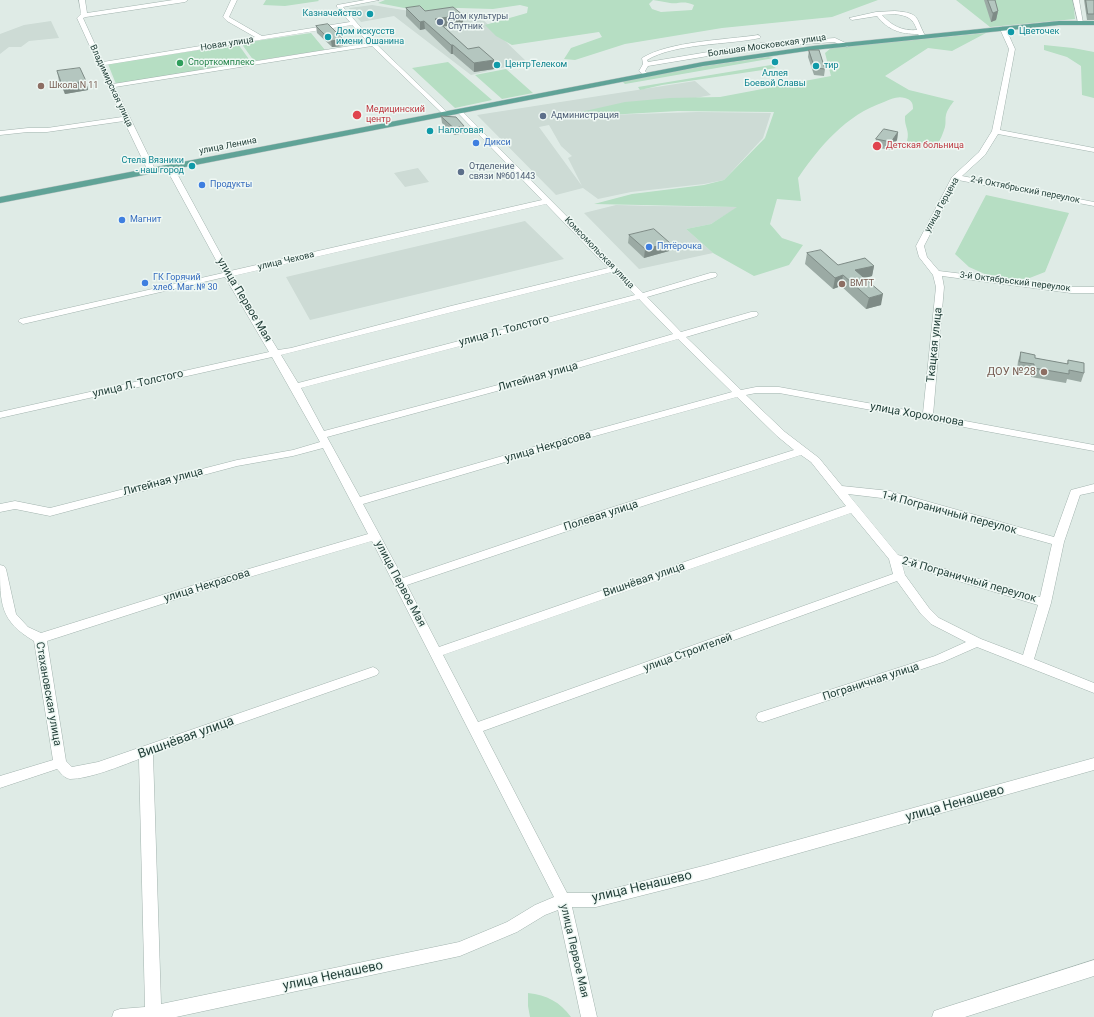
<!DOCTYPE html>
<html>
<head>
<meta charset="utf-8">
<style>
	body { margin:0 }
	canvas { display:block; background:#dfebe6 }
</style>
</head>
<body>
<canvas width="1094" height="1017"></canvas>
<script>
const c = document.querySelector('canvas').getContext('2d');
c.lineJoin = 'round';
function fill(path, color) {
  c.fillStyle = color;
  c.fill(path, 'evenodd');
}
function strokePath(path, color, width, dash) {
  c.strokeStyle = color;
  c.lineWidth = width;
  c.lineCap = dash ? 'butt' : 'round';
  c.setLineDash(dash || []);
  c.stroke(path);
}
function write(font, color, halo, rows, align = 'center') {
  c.font = font + ' Roboto,sans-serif';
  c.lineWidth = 3;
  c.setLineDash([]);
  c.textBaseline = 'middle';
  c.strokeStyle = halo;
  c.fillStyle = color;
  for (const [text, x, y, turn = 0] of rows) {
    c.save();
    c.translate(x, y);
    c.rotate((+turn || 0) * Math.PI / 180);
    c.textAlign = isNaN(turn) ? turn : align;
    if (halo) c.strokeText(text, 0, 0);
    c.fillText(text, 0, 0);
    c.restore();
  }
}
fill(new Path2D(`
	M372,5L410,11L476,13L527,62L471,75L394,16L361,22L349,8Z
	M51,21L59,38L29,41L21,47H9L0,54V34L24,25Z
	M695,81L711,95L606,115L698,112L771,113L763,138L724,180L704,184L631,192L598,199L583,188L556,195L477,115ZM549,125L561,146L572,156L568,158L582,186L539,127Z
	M418,168L429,182L405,187L394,173Z
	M616,205L651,206L738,207L711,224L686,229L713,253L639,269L584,213Z
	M525,221L564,259L310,320L286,277Z`), '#cddbd5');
fill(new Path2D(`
	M266,0H318L319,1L285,6L263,5Z
	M385,0H878L832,17L722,28L625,44L575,60L564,59L571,48L602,37L599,32L512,45L496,36L485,25L527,13L528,7L520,5L493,9L458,8L425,12L378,3ZM653,0C659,1 665,2 670,3C681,4 682,0 694,5L692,10L661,12L652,9L649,4Z
	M956,0H1073L1075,19L990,27Z
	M311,33L325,50L254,61L241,43Z
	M986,33L952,51L928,48L885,76L909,90L954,101C951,105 947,110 946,115C945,118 946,123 945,127C937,153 930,152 907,141C910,130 904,127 905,116L913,109C913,102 911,100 905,98C897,96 891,99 884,102C846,115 820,146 798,178L801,201L777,199L770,224L782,238L803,245L789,265L754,276L713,253L686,229L711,224L737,207L594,204L632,194L704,185L724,180L765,138L774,112L678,111L554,118L625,102L670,98L720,97L831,76L825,53L831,48Z
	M238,44L251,62L116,84L108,64Z
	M1044,45L1073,48L1094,52V98L1082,95L1081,66L1067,57L1044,50Z
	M768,57L774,58L625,84L622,81L705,66Z
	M448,62L492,100L455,108L412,68Z
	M771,65L776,68L662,85L640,90L638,87Z
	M506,69L533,93L502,99L475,75Z
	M986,195L1069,213L1045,272L1027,279L1004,278L987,275L969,267L955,254Z
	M528,993C547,995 560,1002 571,1017H530L528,1006Z`), '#b6dec3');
const minor = new Path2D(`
	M79,0H85L87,13L173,0H188L185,2L86,17L83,18L103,62L255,37L227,21L223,17L231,0H237L229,17L262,36L350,22L337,7V5L365,0H379L343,7L372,40L449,114L444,115L372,46L115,87L156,171L152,173L148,171L124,121L47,132H28L0,135V131L28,128H47L122,117L77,18L81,14ZM352,25L369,43L113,84L105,65Z
	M1073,0H1079L1083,23L1078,22Z
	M895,11C922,13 915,19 926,37L925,38H921L918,34C900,34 888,30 877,16L852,20L849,18L876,12ZM895,14C908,16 913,18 917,30C902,31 892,26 882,15Z
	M1003,27L1006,29L1015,49L1000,130L1094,148V152L998,134L985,155L962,176L1094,202V206L958,180L924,246L927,257L939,271L1071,287H1094V293H1071L942,276L944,287L933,415L1094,445V451L779,393H756L746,395L785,432L819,458L842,486L890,491L1054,537L1071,490L1094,484V492L1080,495L1064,542L1051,603L1034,659L1094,683V693L977,647L943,662L763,722L758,721L756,717L758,713L935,656L966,642L931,624L921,614L897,581L483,731L567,893H596L707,865L1094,758V770L707,879L596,907H572L597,1017H581L558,910L545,915L517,932L460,956L176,1017H112L114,1011L120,1009L145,1007L139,759C121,766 89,779 70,779C64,778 61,773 57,769L0,788V776L53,760L34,641C0,621 0,604 0,565L4,566L6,569L16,614L28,627L41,633L194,585L368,534L323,448L293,456L237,466L50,516L15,509L0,512V504L15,501L50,508L237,460L293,450L320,442L272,357L0,418V412L269,352L225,277L23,324L18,321L20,319L223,273L166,168L170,166L174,168L230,271L542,200L457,112V110H461L643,293L710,273H716L717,275L716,277L647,297L681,332L751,312H757L758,314L757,316L686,337L741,390L756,387H779L923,413L936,287L933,275L919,257L916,246L952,177L979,152L992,131L1009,49L1000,29ZM546,204L608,268L451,306L291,348L278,350L233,276ZM612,272L635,295L298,383L281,355ZM639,299L673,334L513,381L324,431L301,388ZM678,339L732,392L558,440L360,497L327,437L519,385ZM737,397L777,436L794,450L607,509L403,578L363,504L566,444ZM801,455L811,462L846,506L439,647L407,585L615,515ZM848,494L890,499L1052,544L1040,597L898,555ZM851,513L889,559L893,574L478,722L443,655ZM372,541L554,897L535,905L507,922L459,942L161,1004L153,754L377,675L379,672L377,669L373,667L98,762L72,767L66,761L47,641L202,591ZM902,564L1038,605L1023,655L981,639L939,618L929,608L905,575Z
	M758,35L761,37L760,38C728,45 675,43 647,60L648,62L762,43L835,38L850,45L847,47L834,42L762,47L648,66L645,71L648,74L645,76L639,71L643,64L642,58C670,41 725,40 758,35Z
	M1094,960V976L965,1017H932L934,1011L940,1009Z`);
const major = new Path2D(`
	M1059,21H1094V25H1059L813,50L703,66L0,203V197L703,62L813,46Z`);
strokePath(minor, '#a2b3ae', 1);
strokePath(major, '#c0c8c7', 1);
fill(minor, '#fff');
fill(major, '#60a397');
fill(new Path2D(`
	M984,0H995L998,11L996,20L991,22Z
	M1084,0H1094V20H1087Z
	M406,8L425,11L463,15V23L443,26L468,49L494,69L474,72L453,54H451L425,29L420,30L406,16Z
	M316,26L343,39V46L332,47L317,33Z
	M809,50L825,69L824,76L814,75L808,57Z
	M57,71L86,81L88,90L65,94L59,81Z
	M441,116L464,126L465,133L454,135L442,123Z
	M898,132L897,140L890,150L875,147L876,139Z
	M629,235L669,251L644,258L628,243Z
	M807,253L838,265L874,266L872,276L865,278L881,305L866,309L841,286L833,289L805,264Z
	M1021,352L1035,358L1067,364L1068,360L1084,373L1081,382L1067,379L1066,383L1031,377V373L1017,370L1018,361Z`), '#9baaa4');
fill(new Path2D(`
	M998,11L996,20L991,22L993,13Z
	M463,15V23L436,28L435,19Z
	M424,21L425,29L420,30V22Z
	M343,39V46L332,47L331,41Z
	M451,45H453V54H451Z
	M494,60V69L474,72V63Z
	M86,81L88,90L65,94L62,85Z
	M464,126L465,133L454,135V128Z
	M898,132L897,140L890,150L891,142Z
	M670,243L669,251L644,258L645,249Z
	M874,266L872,276L853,281L855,270Z
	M843,275L841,286L833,289L835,278Z
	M883,294L881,305L866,309L869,298Z`), '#7e8b86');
const building = new Path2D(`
	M988,0H995L998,11L993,13Z
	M1086,0H1094V14H1088Z
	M420,6L425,11L453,7L463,15L435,19L468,49L479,47L494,60L474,63L453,45H451L424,21L420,22L406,8Z
	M328,24L343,39L331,41L316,26Z
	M809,50H819L825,69L815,68Z
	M80,68L86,81L62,85L57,71Z
	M441,116L456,117L464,126L454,128Z
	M884,129L898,132L891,142L876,139Z
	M654,229L670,243L645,249L629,235Z
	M821,250L838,265L865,258L874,266L855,270L883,294L869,298L843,275L835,278L807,253Z
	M1021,352L1035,355V358L1068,364V360L1084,363V373L1069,370V374L1034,368V364L1020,362Z`);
fill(building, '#b4c6bf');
strokePath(building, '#7e8b86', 1);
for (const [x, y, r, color] of [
	[370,14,4,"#0f9aa8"],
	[440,22,4,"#5c6f8a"],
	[1011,32,4,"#0f9aa8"],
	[328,37,4,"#0f9aa8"],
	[775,62,4,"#0f9aa8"],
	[180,63,4,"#2e9e5b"],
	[497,65,4,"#0f9aa8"],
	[816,66,4,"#0f9aa8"],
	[41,86,4,"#8d6e63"],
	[357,115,5,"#e0444e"],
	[543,116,4,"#5c6f8a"],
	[430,131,4,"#0f9aa8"],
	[476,143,4,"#3f7fe0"],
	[877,146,5,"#e0444e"],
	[192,166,4,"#0f9aa8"],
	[461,172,4,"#5c6f8a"],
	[202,185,4,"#3f7fe0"],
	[122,220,4,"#3f7fe0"],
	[649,247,4,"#3f7fe0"],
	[145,283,4,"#3f7fe0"],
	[842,284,4,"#8d6e63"],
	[1044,372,4,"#8d6e63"]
]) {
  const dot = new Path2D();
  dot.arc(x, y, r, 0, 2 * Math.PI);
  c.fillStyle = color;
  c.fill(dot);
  strokePath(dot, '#eff8f4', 1.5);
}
write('9px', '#0d838f', '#eff8f4', [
	["Казначейство",362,14,"right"],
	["Дом искусств",336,32],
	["имени Ошанина",336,42],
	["Цветочек",1019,32],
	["ЦентрТелеком",505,65],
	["тир",824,66],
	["Аллея",775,74,"center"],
	["Боевой Славы",775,84,"center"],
	["Налоговая",438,131],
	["Стела Вязники",184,161,"right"],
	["- наш город",184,171,"right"]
], 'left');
write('9px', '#4e5e75', '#eff8f4', [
	["Дом культуры",448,17],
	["Спутник",448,27],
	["Администрация",551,116],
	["Отделение",469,167],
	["связи №601443",469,177]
], 'left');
write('9px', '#1f3c36', '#eff8f4', [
	["Новая улица",227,44,-9],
	["Большая Московская улица",767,46,-8],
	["Владимирская улица",111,86,65],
	["улица Ленина",228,146,-11],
	["2-й Октябрьский переулок",1025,190,11],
	["улица Герцена",942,205,-61],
	["Комсомольская улица",599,253,46],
	["улица Чехова",286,261,-13],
	["3-й Октябрьский переулок",1015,282,7]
]);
write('9px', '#27864d', '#eff8f4', [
	["Спорткомплекс",188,63]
], 'left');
write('9px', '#785e54', '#eff8f4', [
	["Школа N 11",49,86],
	["ВМТТ",850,284]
], 'left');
write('9px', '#be3a42', '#eff8f4', [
	["Медицинский",366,110],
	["центр",366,120],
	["Детская больница",886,146]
], 'left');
write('9px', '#366cbe', '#eff8f4', [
	["Дикси",484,143],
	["Продукты",210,185],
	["Магнит",130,220],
	["Пятёрочка",657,247],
	["ГК Горячий",153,278],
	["хлеб. Маг.№ 30",153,288]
], 'left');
write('11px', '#1f3c36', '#eff8f4', [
	["улица Первое Мая",244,300,59],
	["улица Л. Толстого",504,331,-15],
	["Ткацкая улица",935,345,-84],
	["Литейная улица",538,377,-16],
	["улица Л. Толстого",138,384,-13],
	["улица Хорохонова",917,415,10],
	["улица Некрасова",548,447,-16],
	["Литейная улица",163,482,-15],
	["1-й Пограничный переулок",949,513,15],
	["Полевая улица",601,516,-18],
	["Вишнёвая улица",644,580,-19],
	["2-й Пограничный переулок",969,580,16],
	["улица Первое Мая",400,584,62],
	["улица Некрасова",207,586,-17],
	["улица Строителей",688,653,-20],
	["Пограничная улица",871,682,-18],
	["Стахановская улица",48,694,80],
	["улица Первое Мая",574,951,77]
]);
write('11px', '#785e54', '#eff8f4', [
	["ДОУ №28",1036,372]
], 'right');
write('13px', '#1f3c36', '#eff8f4', [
	["Вишнёвая улица",186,738,-20],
	["улица Ненашево",955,804,-16],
	["улица Ненашево",642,887,-13],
	["улица Ненашево",333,976,-12]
]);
</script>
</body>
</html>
